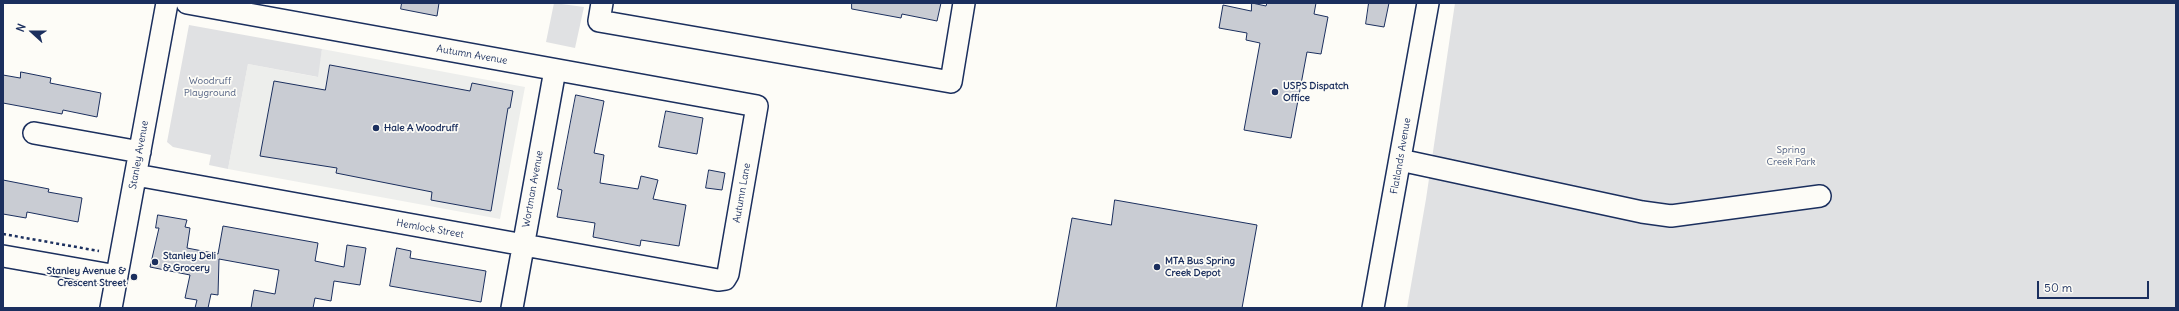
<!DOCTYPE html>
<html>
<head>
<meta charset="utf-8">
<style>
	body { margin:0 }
	#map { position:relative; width:2179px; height:311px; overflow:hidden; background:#fdfcf7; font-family:Delius,sans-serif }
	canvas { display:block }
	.frame { position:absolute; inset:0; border:4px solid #1b2f5e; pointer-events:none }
	.north { position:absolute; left:12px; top:12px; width:40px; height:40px; -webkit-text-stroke:3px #fdfcf7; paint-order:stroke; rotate:291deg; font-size:11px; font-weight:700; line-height:16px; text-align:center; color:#1b2f5e }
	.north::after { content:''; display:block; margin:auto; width:14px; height:18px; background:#1b2f5e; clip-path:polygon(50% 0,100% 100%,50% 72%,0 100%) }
	.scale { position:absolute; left:2037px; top:281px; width:112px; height:18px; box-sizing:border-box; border:2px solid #1b2f5e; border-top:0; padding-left:5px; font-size:12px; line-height:14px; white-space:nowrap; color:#1b2f5e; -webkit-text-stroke:3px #fdfcf7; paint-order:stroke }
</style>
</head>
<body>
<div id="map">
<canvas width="2179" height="311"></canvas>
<div class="frame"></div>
<div class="north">N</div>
<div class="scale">50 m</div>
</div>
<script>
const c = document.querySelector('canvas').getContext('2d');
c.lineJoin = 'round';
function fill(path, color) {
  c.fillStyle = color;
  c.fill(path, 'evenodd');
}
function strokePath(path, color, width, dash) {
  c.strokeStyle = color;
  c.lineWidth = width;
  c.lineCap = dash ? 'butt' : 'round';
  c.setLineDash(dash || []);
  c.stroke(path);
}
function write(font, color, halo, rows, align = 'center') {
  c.font = font + ' Delius,sans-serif';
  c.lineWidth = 3.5;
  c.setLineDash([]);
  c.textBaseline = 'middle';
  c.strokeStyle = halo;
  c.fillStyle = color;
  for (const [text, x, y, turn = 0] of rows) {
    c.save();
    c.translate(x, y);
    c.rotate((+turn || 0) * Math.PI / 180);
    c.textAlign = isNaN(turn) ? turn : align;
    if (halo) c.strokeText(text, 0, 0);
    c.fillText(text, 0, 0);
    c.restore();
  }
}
fill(new Path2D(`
	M322,49L525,87L500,219L228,169L248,64L317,77Z`), '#edeeec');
fill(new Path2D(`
	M554,3L584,7L575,48L546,42Z
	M1455,3H2176V308H1407L1426,199Z
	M189,25L322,49L318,77L248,64L228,169L209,165L211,155L173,147L167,142Z`), '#e0e1e3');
const building = new Path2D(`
	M402,3H439L437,16L401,9Z
	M852,3H941L937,21L902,14L901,18L852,9Z
	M1252,3L1266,6L1267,3H1316L1314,14L1328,17L1321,54L1307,52L1291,138L1244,130L1260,43L1246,40L1247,33L1219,28L1223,5L1251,11Z
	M1369,3H1389L1384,27L1366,24Z
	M330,65L470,91L472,83L513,91L510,108H508L491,211L431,200L432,192L336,173L337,168L260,156L274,81L325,90Z
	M21,72L51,78L50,83L101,93L97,117L63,110L62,114L3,103V75L20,78Z
	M576,95L604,101L594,153L604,155L600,183L638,189L641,176L658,180L653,199L686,205L679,246L641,240L640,246L593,237L595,223L557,217L562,190L558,189Z
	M666,111L703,118L697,154L659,147Z
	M709,170L725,173L722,190L706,188Z
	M3,180L49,189L48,192L82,198L78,222L27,212L26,218L3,214Z
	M1115,200L1257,225L1242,308H1056L1072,218L1111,225Z
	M158,215L187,220L185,227L190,228L187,248L218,254L223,226L318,243L315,261L344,267L347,245L366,248L360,285L334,281L331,301L315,298L313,308H251L254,290L275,294L279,270L219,259L218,295L211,294L208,308H195L197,300L185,298L190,275L150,267L159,228H156Z
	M397,248L411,251L410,258L486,271L481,302L390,286Z`);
fill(building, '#c9ccd3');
strokePath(building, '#1b2f5e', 1);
const minor = new Path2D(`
	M602,3L599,21L951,82L964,3
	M34,133L140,152
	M1400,160L1642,212L1671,216L1820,196
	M136,175L718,280L725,279L728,274L757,106L187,3
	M3,256L117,276
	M111,308L167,3
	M512,308L555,70
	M1373,308L1428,3`);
strokePath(minor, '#1b2f5e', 24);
strokePath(new Path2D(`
	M3,234L99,251`), '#1b2f5e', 2.5, [3, 3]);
strokePath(minor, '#fdfcf7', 21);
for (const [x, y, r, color] of [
	[1275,92,4,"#1b2f5e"],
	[376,128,4,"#1b2f5e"],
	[155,262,4,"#1b2f5e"],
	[1157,267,4,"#1b2f5e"],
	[134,277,4,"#1b2f5e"]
]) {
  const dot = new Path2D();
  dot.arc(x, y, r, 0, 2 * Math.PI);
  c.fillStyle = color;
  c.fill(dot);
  strokePath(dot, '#fdfcf7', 1.5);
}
write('10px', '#1b2f5e', '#fdfcf7', [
	["Autumn Avenue",472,55,10],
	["Stanley Avenue",139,155,-80],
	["Flatlands Avenue",1401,156,-80],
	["Wortman Avenue",533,189,-80],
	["Autumn Lane",742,193,-80],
	["Hemlock Street",430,229,10]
]);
write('10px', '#4c5c7f', '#fdfcf7', [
	["Woodruff",210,81],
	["Playground",210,93],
	["Spring",1791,150],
	["Creek Park",1791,162]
]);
write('bold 10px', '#1b2f5e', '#fdfcf7', [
	["USPS Dispatch",1283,86],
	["Office",1283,98],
	["Hale A Woodruff",384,128],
	["Stanley Deli",163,256],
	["& Grocery",163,268],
	["MTA Bus Spring",1165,261],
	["Creek Depot",1165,273],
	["Stanley Avenue &",126,271,"right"],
	["Crescent Street",126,283,"right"]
], 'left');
</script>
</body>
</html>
